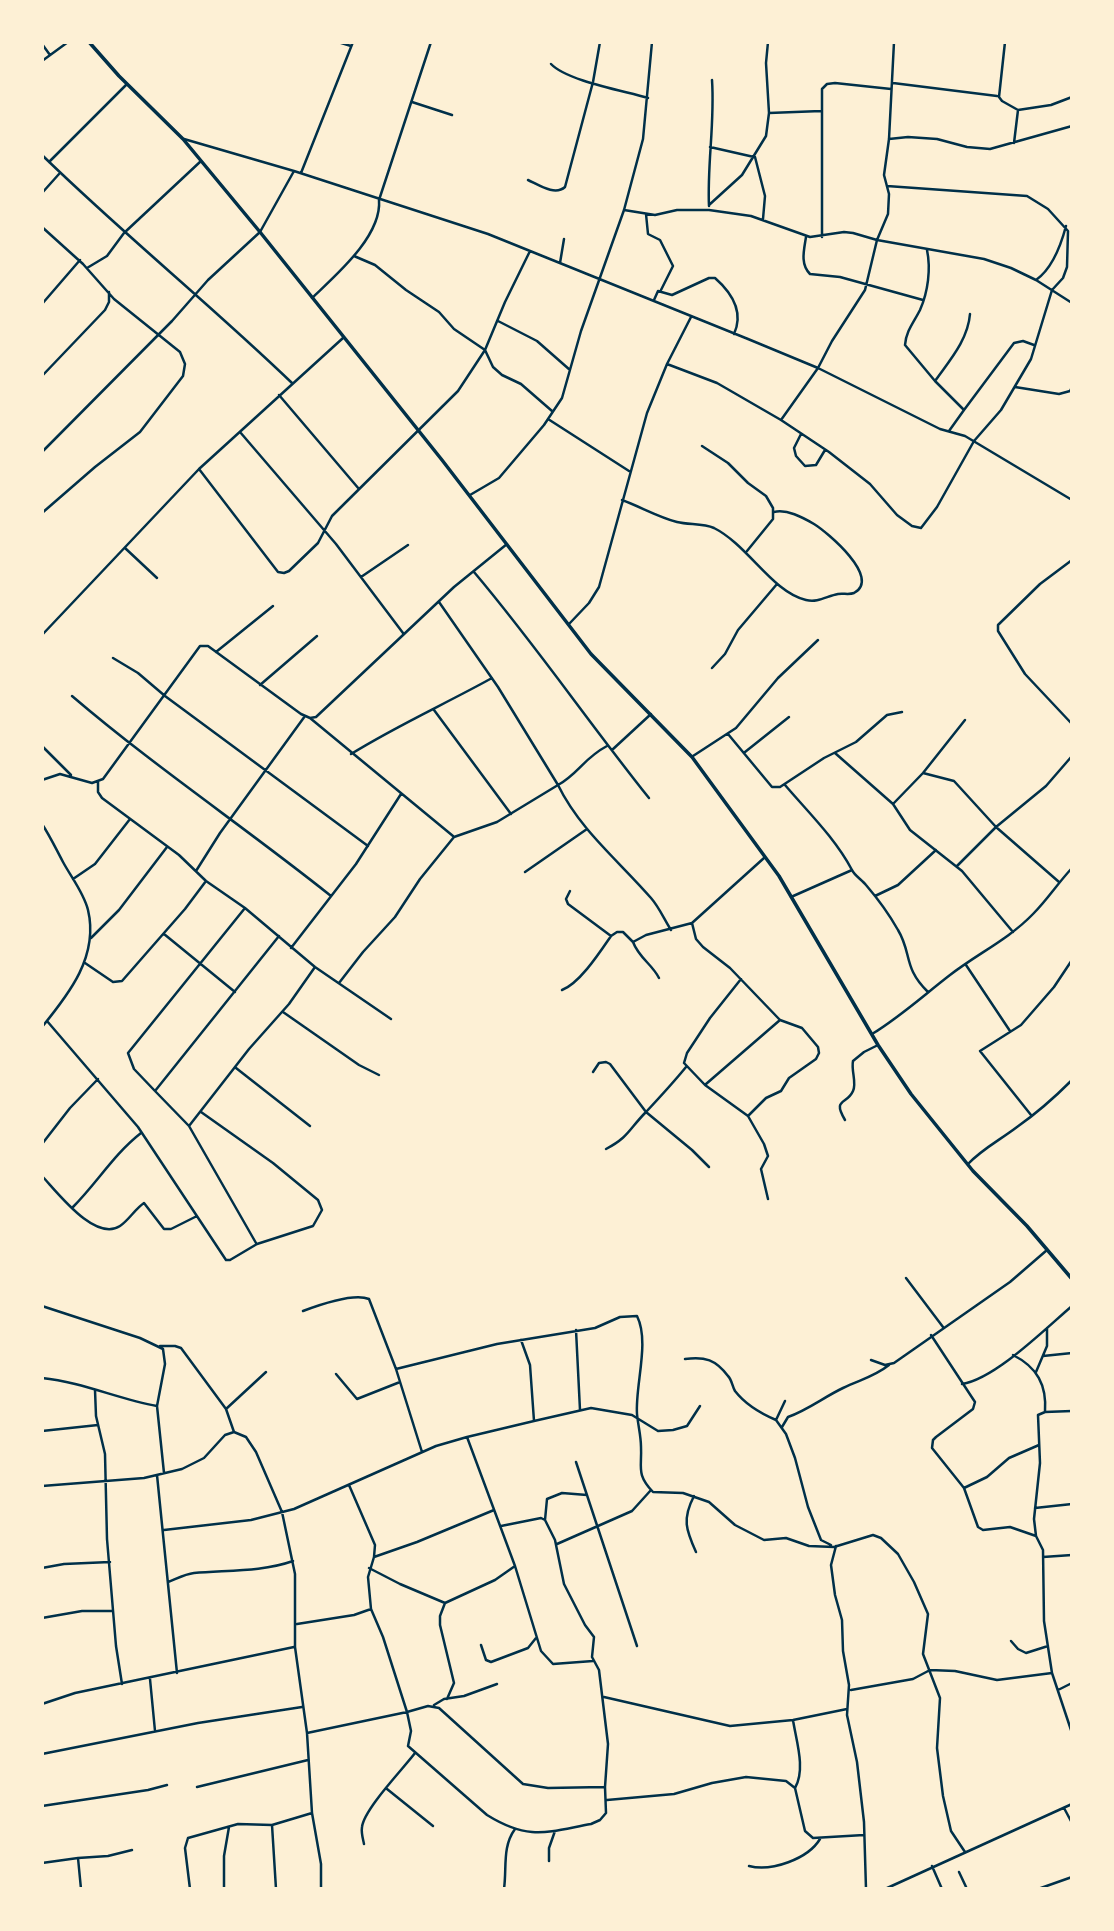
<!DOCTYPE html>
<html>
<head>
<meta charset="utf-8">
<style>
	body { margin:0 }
	#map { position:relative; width:1114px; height:1931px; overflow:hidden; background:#fdf0d5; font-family:"PT Sans Narrow",sans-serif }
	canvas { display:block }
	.frame { position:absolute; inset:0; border:44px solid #fdf0d5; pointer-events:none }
</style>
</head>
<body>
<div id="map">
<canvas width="1114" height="1931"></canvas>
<div class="frame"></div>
</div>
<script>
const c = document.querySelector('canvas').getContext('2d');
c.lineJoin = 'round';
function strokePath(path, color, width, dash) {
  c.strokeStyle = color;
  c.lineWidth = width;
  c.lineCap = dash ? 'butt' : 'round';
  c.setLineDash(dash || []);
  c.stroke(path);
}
strokePath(new Path2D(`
	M338,42L351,46
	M1005,42L999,97L1002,101L1018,110L1014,143
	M1071,42H1072
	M42,44L50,55
	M42,61L68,42
	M551,64C567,81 625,91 648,98
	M893,83L997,96
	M412,102L452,115
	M1018,110L1051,105L1072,97
	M769,113L821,111
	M184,139L294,171L488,234L748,339L818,368L940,429L965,436L1072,500
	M889,139L908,137L937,139L967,147L990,149L1072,126
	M710,147L754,157
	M42,155C123,234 211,305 292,383
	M755,157L765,196L763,219
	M49,162L127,84
	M301,173L353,42
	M528,180C539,185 555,196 565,187L593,82L600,42
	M42,193L59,174
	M709,205L742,175L766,136L769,113L766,63L768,42
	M709,206C707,164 715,123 712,80
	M624,210L655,215L677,210H709L751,216L810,237L844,232L853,233L877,240L984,259L1011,268L1036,280L1072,303
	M646,214L648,234L660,240L673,266L661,290
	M42,227L83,264L114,299L180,352L185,364L183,376L140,432L95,467L42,513
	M806,237C804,250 800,264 810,274L840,277L923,300
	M822,237V89L827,84L835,83L891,89
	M927,250C931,269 928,292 920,310C914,322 906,331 905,345L935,381L964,410L949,431
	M354,256L375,265L406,290L439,312L454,329L485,350L493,367L502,375L521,384L552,411
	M560,263L564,239
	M87,268L107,256L124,233L201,161
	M1036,280C1053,268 1061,245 1066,226
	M312,298C336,275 382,236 379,200L431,42
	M654,300L658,291L672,295L709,278H715C732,293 744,312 734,334
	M42,304L80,260
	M498,321L537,341L570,370
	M667,364L717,383L781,420L829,452L870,484L897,515L912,526L921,528L937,507L974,441L1001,410L1031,359L1052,290L1063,278L1067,267L1068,231L1048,209L1027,196L887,186
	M42,376L105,310L109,302V292
	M935,381C949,361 968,340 970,314
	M1015,387L1059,394L1070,391L1072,387
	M279,395L359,489
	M964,410L1014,343L1023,341L1034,345
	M548,419L629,471
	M781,420L818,368L832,341L865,290L877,240L888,214L889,194L884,175L889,139L894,42
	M240,432L336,544L403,633
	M801,434L794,448L796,456L805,466L816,465L825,450
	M702,446L728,463L748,483L766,496L773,508V519L747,551
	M42,452L172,321L208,280L260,232L294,171
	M199,469L278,572L284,573L289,571L318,543L332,516L458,391L485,350L505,302L530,251
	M470,495L499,478L544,425L562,398L581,331L624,210L643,139L652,42
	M622,500C641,507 658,517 677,522C689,525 703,523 714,528C748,545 772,592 806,600C818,603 827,596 838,594C843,593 849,595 854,593C882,578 827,532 814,524C802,517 787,509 774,512
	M125,548L157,578
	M1072,560L1040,584L998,625V631L1025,674L1072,724
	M474,572C535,644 589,723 649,798
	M361,577L408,545
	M569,624L589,603L599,587L647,413L667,364L691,317
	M42,635L199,469L343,338
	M216,652L273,606
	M113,658L138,673L165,696L368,846
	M712,668L725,654L738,630L777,584
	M260,685L317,636
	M72,696C155,767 246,828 331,896
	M434,710L511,814
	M310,718L453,836
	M728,734L772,787H780L824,758L856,742L887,715L902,712
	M42,746L71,775
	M607,746C584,758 579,773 558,785C580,830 619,861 651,898C659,907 664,919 671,930
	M612,750L651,714
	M745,752L789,717
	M835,753L893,804L910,830L962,871L1013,932
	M351,754C396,726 445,704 492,678
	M693,756L736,728L778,678L818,640
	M923,773L954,781L996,827L1059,882
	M42,780L60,774L92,783L103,779L200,646H208L301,714L310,718L316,717L454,587L507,544
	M98,782V792L102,798L179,855L206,881L245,908L315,967L391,1019
	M785,785C808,812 835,838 852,870C854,875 862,880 866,885C878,899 889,914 898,930C912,953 903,968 928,992
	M893,804L923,773L965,720
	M42,824C50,836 56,849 63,862C71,877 84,893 88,910C99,956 69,994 42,1027
	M957,866L996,827L1046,786L1072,756
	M196,871L220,833L305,716
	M525,872L587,829
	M73,879L95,864L130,819
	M570,891L566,899L568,904L611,936L617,932H623L633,942L646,935L692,923L764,858
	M875,896L898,885L936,850
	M791,897L852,870
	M692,923L696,939L703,947L730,968L780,1020L802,1028L818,1047L819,1053L816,1059L789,1078L781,1091L766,1098L748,1116
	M164,934L235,992
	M91,938L119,910L167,847
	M633,942C639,958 652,964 659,978
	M291,948L356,864L401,794
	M85,963L113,982L122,981L185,909L206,881
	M966,965L1010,1031
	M741,979L710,1018L687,1053L684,1063L705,1085L748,1116L764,1144L768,1156L761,1169L768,1199
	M339,983L363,952L395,917L420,879L454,837L497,822L558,785L498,687L439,602
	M562,990C580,983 600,952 611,936
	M283,1012L359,1065L379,1075
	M47,1021L138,1127L226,1260H230L257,1244L313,1226L322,1210L318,1200L273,1163L201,1112
	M872,1034C900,1017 924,995 950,975C977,954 1009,939 1033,914C1047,900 1058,883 1072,868
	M236,1068L310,1126
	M593,1072L599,1063L606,1062L610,1064L646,1112L692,1150L709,1167
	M706,1084L780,1020
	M155,1091L134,1069L128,1053L245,908
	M1031,1115L980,1051L1021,1025L1054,987L1072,960
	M845,1120C832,1098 847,1105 853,1091C857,1083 851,1071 853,1061L864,1052L878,1045
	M189,1126L249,1049L289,1004L315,967
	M42,1144L70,1108L98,1079
	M606,1149C629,1137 629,1129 646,1112C660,1097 673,1083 686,1067
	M968,1164C982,1149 1000,1140 1017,1127C1037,1113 1055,1097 1072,1080
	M42,1176C58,1193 95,1242 120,1226C129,1220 135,1209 144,1203L164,1229H171L197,1216
	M73,1207C97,1183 114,1154 141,1133
	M256,1243L189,1126L155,1091L279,936
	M906,1278L943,1327
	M42,1306L140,1338L163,1349L165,1364L157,1406L164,1473
	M303,1311C319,1305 354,1293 369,1299L396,1369L422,1452
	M576,1330L580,1410
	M931,1335L975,1402L973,1409L936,1437L933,1440L932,1448L964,1488L978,1527L983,1530L1010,1527L1036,1536
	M160,1346H175L181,1348L226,1409
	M1013,1355C1037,1367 1047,1385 1045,1412L1038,1415L1040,1463L1034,1519L1036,1536L1043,1550L1044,1621L1052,1673L1072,1733
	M1043,1356L1072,1353
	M685,1359C705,1356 716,1360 728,1376C732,1380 732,1386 735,1391C745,1404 762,1414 776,1420
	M871,1360L885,1365L894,1363L1010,1282L1047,1250
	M396,1369L497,1344L595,1328L620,1317L637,1316C650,1342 635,1385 637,1414C638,1425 641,1436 641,1447C642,1468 636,1474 653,1492L683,1493L709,1502L735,1525L764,1540L786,1538L809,1546L834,1547L873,1535L881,1538L898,1554L914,1582L928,1614L923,1654L940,1698L937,1748L943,1796L951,1831L965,1852
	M1036,1372L1047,1346V1328
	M336,1374L357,1399L400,1382
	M42,1378C82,1382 118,1399 157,1406
	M962,1384C995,1379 1045,1329 1072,1306
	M95,1390L96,1416L105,1454L107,1539L116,1646L122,1684
	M785,1401L776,1420L786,1434L795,1458L808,1507L821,1540L831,1545
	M1045,1412L1072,1411
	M534,1421L591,1408L632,1415L658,1431L673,1430L687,1426L700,1406
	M782,1427L788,1417C808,1410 824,1397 843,1388C859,1380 874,1377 889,1365
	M42,1431L98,1425
	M234,1432L246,1437L256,1452L282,1512L295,1574V1647L307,1733L407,1712L411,1731L408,1746L487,1815C529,1841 547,1832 591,1824L600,1820L606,1813L605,1787L608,1744L599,1670L592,1657L594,1637L585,1625L564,1584L555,1540L545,1520L547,1499L562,1493L587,1495
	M234,1432L226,1409L266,1372
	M467,1437L534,1421L530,1365L521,1340
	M576,1462L637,1646
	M157,1475L177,1673
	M349,1485L375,1545L374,1557L368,1577L371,1609L383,1637L407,1712L428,1706L439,1708L523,1784L548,1788L604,1787
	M42,1486L144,1478L182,1469L204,1458L225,1435L234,1432
	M964,1488L987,1477L1009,1458L1039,1445
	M694,1496C682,1519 686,1530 696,1552
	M1035,1508L1072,1504
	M501,1526L541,1518L545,1520
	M164,1530L251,1520L294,1509L436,1446L467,1437L515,1566L541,1651L553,1664L593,1661
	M557,1544L632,1511L651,1490
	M836,1546L831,1565L835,1595L842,1620L843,1651L849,1685L847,1715L857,1762L864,1822L866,1889
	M374,1557L417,1542L494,1510
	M1043,1557L1072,1555
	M42,1568L64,1564L110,1562
	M369,1568L400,1584L445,1603
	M168,1582C176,1579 185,1574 194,1573C227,1570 262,1572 293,1561
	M42,1618L82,1611H113
	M297,1624L354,1615L371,1609
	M1011,1641L1018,1649L1026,1653L1048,1646
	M481,1645L486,1660L491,1662L528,1648L536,1638
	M150,1679L155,1731
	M851,1690L913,1679L930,1670L955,1671L997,1680L1052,1673
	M1058,1690L1072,1683
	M604,1697L730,1726L793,1720L847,1709
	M447,1699L454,1683L440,1625V1616L445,1603L495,1580L515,1566
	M42,1704L75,1693L294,1647
	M434,1705L444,1699L464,1696L497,1684
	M793,1720C796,1740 806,1769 795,1788
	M307,1733L312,1813L321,1864V1889
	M42,1754L198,1723L302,1707
	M197,1787L308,1760
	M387,1789L433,1826
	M607,1800L674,1794L712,1783L746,1777L786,1781L795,1788L805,1831L813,1838L864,1835
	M42,1806L148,1790L167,1785
	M1064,1808L1072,1823
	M272,1825L276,1889
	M364,1844C363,1839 361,1833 362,1827C364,1809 403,1769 415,1753
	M78,1858L108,1856L132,1850
	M549,1861V1848L555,1831
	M42,1863L78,1858L81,1889
	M749,1866C771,1872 808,1859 820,1839
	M932,1866L942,1889
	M959,1872L967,1889
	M190,1889L185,1848L188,1838L238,1824L272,1825L312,1813
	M224,1889V1856L229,1827
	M504,1889C507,1867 502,1847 515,1829
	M885,1889L1072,1804
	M1038,1889L1072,1877`), '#003049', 2.5);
strokePath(new Path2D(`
	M89,42L119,76L183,139L260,232L442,460L591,654L692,757L779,876L878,1045L911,1094L973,1171L1027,1226L1072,1279`), '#003049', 3.5);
</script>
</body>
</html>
